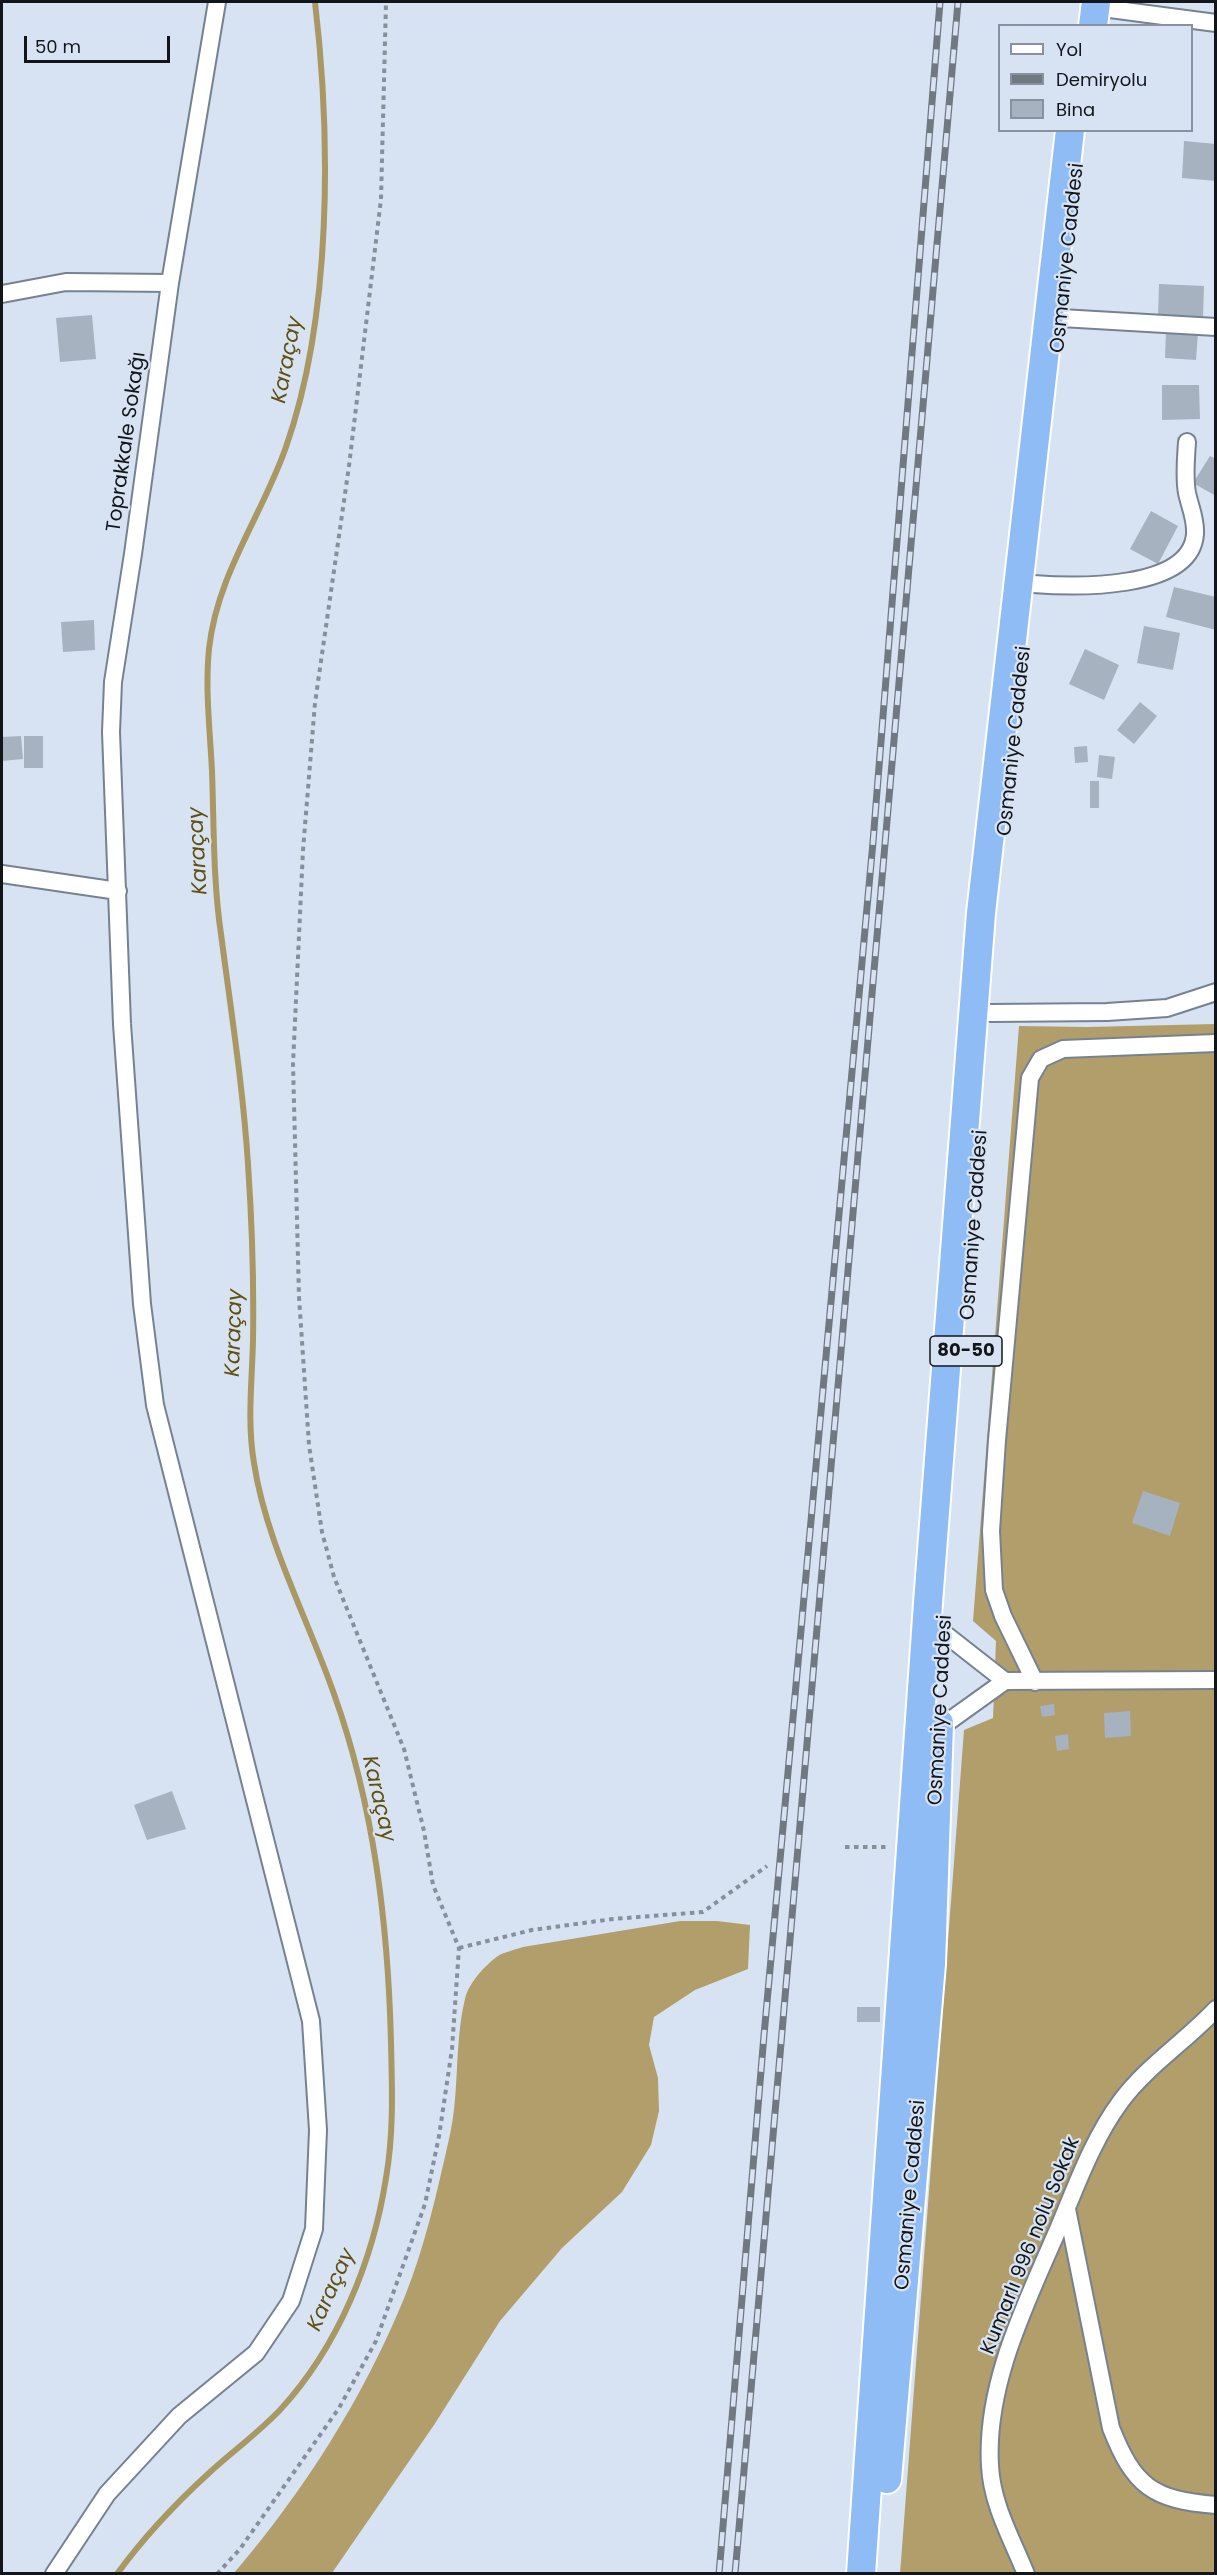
<!DOCTYPE html>
<html>
<head>
<meta charset="utf-8">
<style>
	body { margin:0 }
	#map { position:relative; width:1217px; height:2575px; overflow:hidden; background:#d7e3f3; font-family:Poppins,sans-serif }
	canvas { display:block }
	.frame { position:absolute; inset:0; border:3px solid #12161b; pointer-events:none }
	.legend { position:absolute; left:998px; top:24px; width:195px; height:108px; box-sizing:border-box; background:#d7e3f3; border:2px solid #88919d; margin:0; padding:8px 10px; list-style:none; font-size:18px; color:#12161b }
	.legend li { display:flex; align-items:center; gap:12px; height:30px }
	.legend b { width:30px; border:2px solid #88919d }
	.scale { position:absolute; left:24px; top:36px; width:146px; height:27px; box-sizing:border-box; border:3px solid #12161b; border-top:0; padding-left:8px; font-size:18px; line-height:21px; white-space:nowrap; color:#12161b; -webkit-text-stroke:4px #d7e3f3; paint-order:stroke }
</style>
</head>
<body>
<div id="map">
<canvas width="1217" height="2575"></canvas>
<div class="frame"></div>
<ul class="legend">
<li><b style="height:8px;background:#fff"></b>Yol</li>
<li><b style="height:8px;background:#707882"></b>Demiryolu</li>
<li><b style="height:16px;background:#a6b2c0"></b>Bina</li>
</ul>
<div class="scale">50 m</div>
</div>
<script>
const c = document.querySelector('canvas').getContext('2d');
c.lineJoin = 'round';
function fill(path, color) {
  c.fillStyle = color;
  c.fill(path, 'evenodd');
}
function strokePath(path, color, width, dash) {
  c.strokeStyle = color;
  c.lineWidth = width;
  c.lineCap = dash ? 'butt' : 'round';
  c.setLineDash(dash || []);
  c.stroke(path);
}
function write(font, color, halo, rows, align = 'center') {
  c.font = font + ' Poppins,sans-serif';
  c.lineWidth = 4.5;
  c.setLineDash([]);
  c.textBaseline = 'middle';
  c.strokeStyle = halo;
  c.fillStyle = color;
  for (const [text, x, y, turn = 0] of rows) {
    c.save();
    c.translate(x, y);
    c.rotate((+turn || 0) * Math.PI / 180);
    c.textAlign = isNaN(turn) ? turn : align;
    if (halo) c.strokeText(text, 0, 0);
    c.fillText(text, 0, 0);
    c.restore();
  }
}
fill(new Path2D(`
	M1215,1024V2573L900,2574L964,1730L993,1718L996,1641L973,1621L1019,1026L1087,1027Z
	M680,1921H717L750,1925L748,1969L695,1990L654,2017L649,2045L658,2078L659,2111L651,2145L622,2192L562,2248L500,2321L434,2425L332,2573H234C304,2491 364,2397 405,2296C425,2246 437,2192 449,2139C460,2094 454,2044 465,1999C468,1984 485,1965 498,1956C504,1952 515,1950 523,1947Z`), '#b19e6a');
strokePath(new Path2D(`
	M117,2574C144,2537 175,2504 209,2473C232,2452 258,2433 280,2410C338,2347 373,2261 386,2178C394,2132 392,2087 391,2042C388,1924 374,1806 334,1694C308,1619 266,1542 254,1463C247,1422 252,1382 253,1341C254,1282 252,1223 248,1164C243,1087 231,1011 221,934C213,881 214,825 212,771C210,731 205,689 209,649C217,574 262,516 286,447C332,316 331,138 315,2`), '#aa9864', 6);
fill(new Path2D(`
	M1184,141L1216,144V181L1182,178Z
	M1159,284L1204,286L1203,318L1158,317Z
	M92,315L96,359L60,362L56,318Z
	M1166,331L1198,333L1196,360L1165,358Z
	M1162,385H1199L1200,419L1162,420Z
	M1210,456L1216,459V496L1193,483Z
	M1151,511L1178,526L1158,564L1130,549Z
	M1174,587L1216,597V630L1166,617Z
	M94,620L95,650L63,652L61,622Z
	M1144,626L1180,633L1173,670L1137,663Z
	M1085,649L1119,665L1104,700L1069,684Z
	M1140,702L1157,716L1134,744L1117,730Z
	M21,736L23,759L2,761V737Z
	M24,736H43V768H24Z
	M1087,746L1088,762L1075,763L1074,747Z
	M1099,755L1115,757L1112,779L1097,777Z
	M1090,781H1099V808H1090Z
	M1143,1491L1180,1503L1170,1536L1132,1523Z
	M1054,1704L1055,1715L1042,1717L1040,1706Z
	M1130,1711L1131,1736L1105,1738L1104,1713Z
	M1068,1734L1069,1749L1057,1751L1055,1736Z
	M172,1791L186,1829L147,1840L134,1805Z
	M857,2007H880V2022H857Z`), '#a6b2c0');
const street = new Path2D(`
	M1095,7L1216,23
	M2,294L66,282L170,283
	M1061,318L1216,327
	M1033,584C1073,587 1191,591 1195,534C1196,519 1190,507 1187,493C1184,476 1186,459 1187,442
	M2,874L118,891
	M990,1013L1107,1012L1167,1008L1216,992
	M1005,1681L1216,1680
	M1035,1682L1003,1616L994,1590L991,1531L997,1440L1030,1078L1041,1059L1063,1049L1216,1043
	M938,1729L1005,1681L945,1634
	M1067,2209L1111,2428C1134,2486 1152,2500 1216,2505
	M54,2574L107,2494L179,2416L256,2353L291,2301L314,2229L318,2130L311,2021L155,1405L142,1304L122,1024L111,732L113,682L133,554L170,283L217,2
	M1026,2574C1012,2539 992,2505 990,2466C985,2383 1027,2302 1059,2227C1077,2184 1093,2139 1121,2101C1147,2066 1186,2041 1216,2009`);
const highway = new Path2D(`
	M1093,26L1096,2
	M887,2479L931,1964L939,1723
	M861,2574L928,1603L981,913L1070,130`);
strokePath(street, '#778290', 20);
strokePath(highway, '#fff', 32);
strokePath(new Path2D(`
	M845,1847H886V1850
	M459,1948L532,1930L613,1919L703,1912L767,1866
	M217,2574L240,2549L339,2408L376,2341L425,2204L439,2136L452,2049L459,1948L433,1885L424,1831L404,1749L334,1577L322,1532L309,1445L299,1297L293,1064L303,850L315,703L349,466L381,199L386,2`), '#868f9a', 4, [4.5, 4.5]);
strokePath(street, '#fff', 16);
strokePath(highway, '#8fbcf4', 28);
const rail = new Path2D(`
	M719,2574L764,2035L873,842L940,2
	M735,2574L958,2`);
strokePath(rail, '#707882', 7);
strokePath(rail, '#d7e3f3', 4.5, [14]);
for (const [x, y, w] of [
	[966,1351,72]
]) {
  const box = new Path2D();
  box.roundRect(x - w / 2, y - 15, w, 30, 4.5);
  c.fillStyle = '#d7e3f3';
  c.fill(box);
  strokePath(box, '#12161b', 1.5);
}
write('bold 18px', '#12161b', null, [
	["80-50",966,1351]
]);
write('20px', '#12161b', '#d7e3f3', [
	["Osmaniye Caddesi",1068,258,-84],
	["Toprakkale Sokağı",127,442,-82],
	["Osmaniye Caddesi",1015,741,-84],
	["Osmaniye Caddesi",975,1225,-86],
	["Osmaniye Caddesi",941,1710,-87],
	["Osmaniye Caddesi",911,2195,-85],
	["Kumarlı 996 nolu Sokak",1031,2246,-68]
]);
write('italic 21px', '#624f0e', '#d7e3f3', [
	["Karaçay",288,360,-79],
	["Karaçay",199,851,-93],
	["Karaçay",235,1333,-88],
	["Karaçay",378,1799,77],
	["Karaçay",332,2290,-66]
]);
</script>
</body>
</html>
